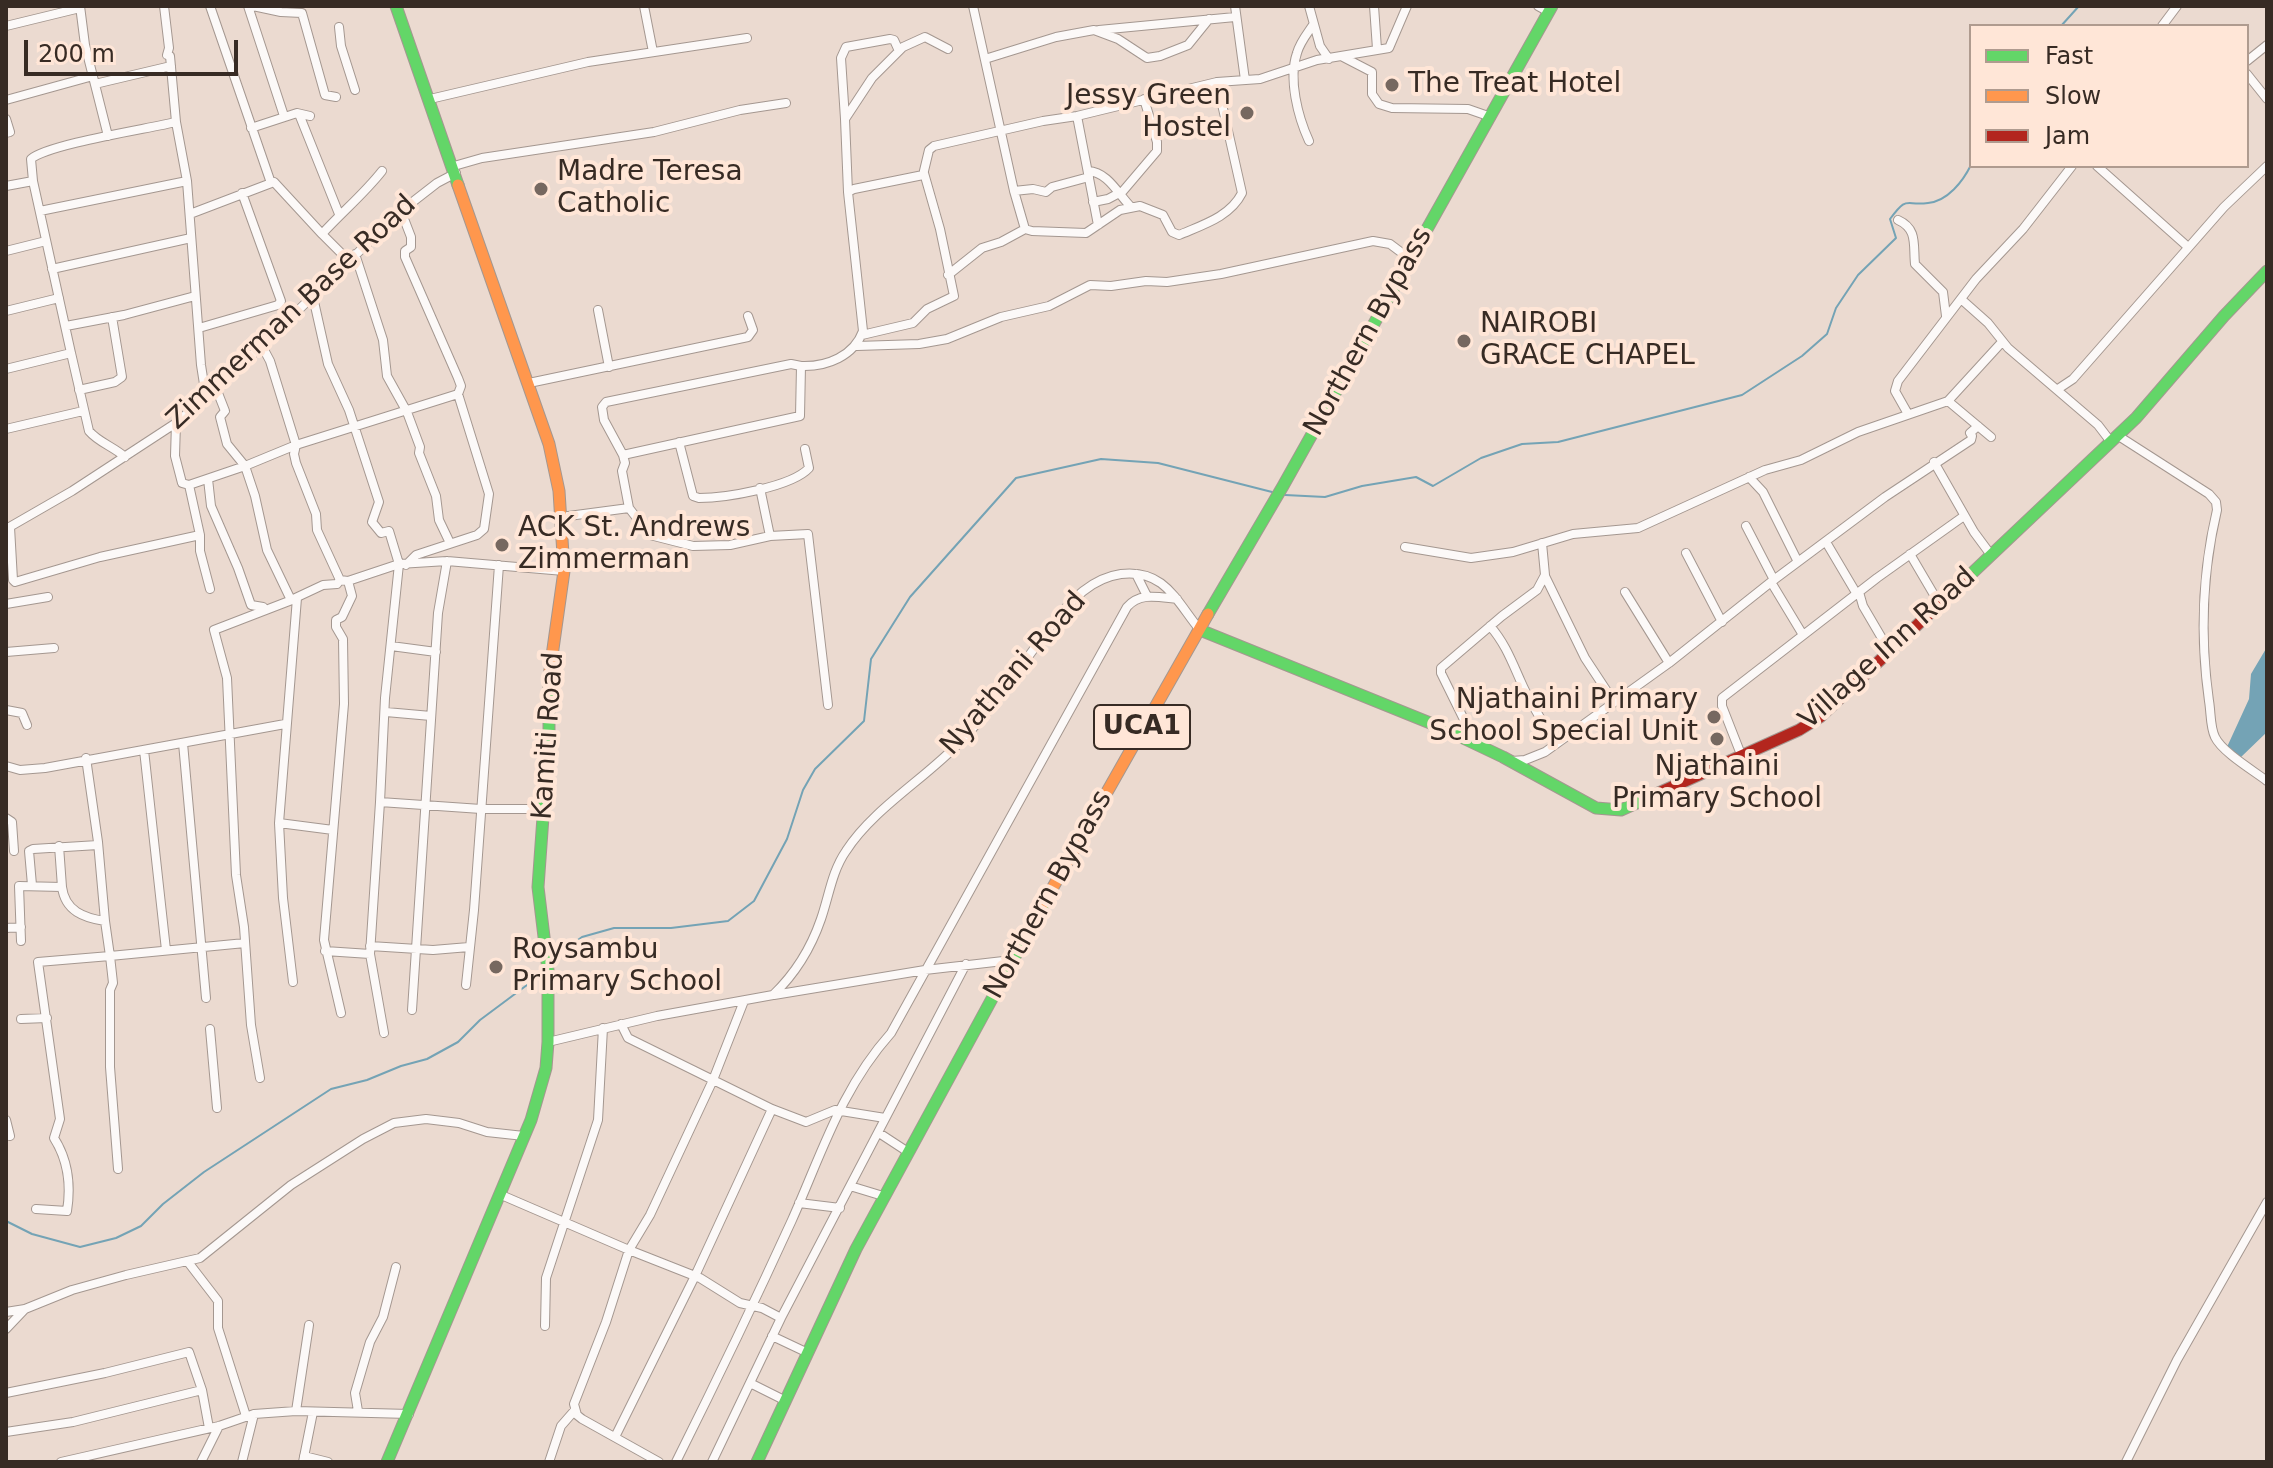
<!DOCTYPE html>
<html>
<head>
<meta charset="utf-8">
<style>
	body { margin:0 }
	#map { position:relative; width:2273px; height:1468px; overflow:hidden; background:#ebdad0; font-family:"DejaVu Sans",sans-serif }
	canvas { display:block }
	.frame { position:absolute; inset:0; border:8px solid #372b24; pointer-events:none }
	.legend { position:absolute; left:1969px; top:24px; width:280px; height:144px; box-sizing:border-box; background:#ffe6d7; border:2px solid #af9b8f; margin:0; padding:10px 14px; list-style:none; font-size:24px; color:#372b24 }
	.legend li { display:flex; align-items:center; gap:16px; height:40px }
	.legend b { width:40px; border:2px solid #af9b8f }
	.scale { position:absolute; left:24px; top:40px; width:214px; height:36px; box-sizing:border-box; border:4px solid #372b24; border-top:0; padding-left:10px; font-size:24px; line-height:28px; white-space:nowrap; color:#372b24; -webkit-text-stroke:6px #ffe6d7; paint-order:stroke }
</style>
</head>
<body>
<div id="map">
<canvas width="2273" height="1468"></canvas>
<div class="frame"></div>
<ul class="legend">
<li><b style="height:10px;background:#63d668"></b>Fast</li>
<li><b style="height:10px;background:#ff974d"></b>Slow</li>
<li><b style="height:10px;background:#b3261e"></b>Jam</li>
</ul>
<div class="scale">200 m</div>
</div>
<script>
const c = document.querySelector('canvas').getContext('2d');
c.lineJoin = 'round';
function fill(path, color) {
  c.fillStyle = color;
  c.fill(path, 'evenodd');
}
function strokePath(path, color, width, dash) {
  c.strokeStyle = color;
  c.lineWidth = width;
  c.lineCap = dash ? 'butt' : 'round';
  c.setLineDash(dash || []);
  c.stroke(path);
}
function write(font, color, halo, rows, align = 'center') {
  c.font = font + ' "DejaVu Sans",sans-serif';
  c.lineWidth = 8;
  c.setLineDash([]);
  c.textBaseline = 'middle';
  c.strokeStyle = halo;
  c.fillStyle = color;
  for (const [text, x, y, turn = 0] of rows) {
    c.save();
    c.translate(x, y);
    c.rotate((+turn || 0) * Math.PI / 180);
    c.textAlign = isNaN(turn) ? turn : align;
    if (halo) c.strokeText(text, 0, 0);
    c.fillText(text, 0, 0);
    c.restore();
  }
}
fill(new Path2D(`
	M2267,647V732L2240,758L2227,747L2249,699L2251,674Z`), '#74a3b5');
strokePath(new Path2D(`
	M2061,26L2079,6
	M1285,495L1325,497L1362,486L1416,477L1433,486L1481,458L1522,444L1558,442L1742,395L1802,356L1827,334L1836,308L1858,275L1896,238L1890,219C1908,195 1904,206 1928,203C1948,201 1963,181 1971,165
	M553,958L582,937L614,928H671L728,921L754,901L787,839L803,790L815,769L864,721L871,659L910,597L1016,478L1101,459L1158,463L1272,492
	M6,1221L32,1234L80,1247L116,1238L141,1226L163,1204L204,1172L331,1089L367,1080L401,1066L427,1059L458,1042L480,1020L527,985L542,970`), '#74a3b5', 2);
const street = new Path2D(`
	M80,6L85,45L108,136
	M164,6L169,48L167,55L170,56L176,122L187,181L201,365L206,397
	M210,6L271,183
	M248,6L284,116
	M253,6L281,12L302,13L325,95L336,97
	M644,6L653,52
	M973,6L1014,191L1025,229
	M1235,6L1245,80
	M1309,6L1320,46L1329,59
	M1374,6L1377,49
	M1538,6L1549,12
	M6,26L80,8
	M2162,26L2177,6
	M339,27L341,46L355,90
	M1099,30L1235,17
	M1343,57L1372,72V94L1379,104L1392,108L1468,109L1491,117
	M985,59L1056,37L1094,30L1118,39L1147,58L1160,56L1188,45L1209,19
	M2247,61L2267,45
	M2247,74L2267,99
	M95,84L171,66
	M430,99L588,62L747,38
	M6,100L93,76
	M299,114L339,214
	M1077,116L1098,225
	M6,119L10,132L6,133
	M845,119L841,58L846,47L890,39L894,40L899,51
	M251,128L297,113L310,116
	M1309,141C1298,117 1288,79 1297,53C1300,42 1307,34 1313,25
	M454,166L482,158L654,132L740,110L786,103
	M2097,166L2188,247
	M1088,171C1108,172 1118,194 1131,207
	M6,186L33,181
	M1014,191L1033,189L1046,192L1052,187L1089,177
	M848,192L845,119L872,78L903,47L925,37L948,49
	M1093,202L1108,199L1123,191L1157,151V142L1144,99
	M40,211L187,181
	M190,214L274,182L322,234
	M1898,220C1918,229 1913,245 1915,264L1943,292L1946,316
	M6,251L46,241
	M355,254L383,340L387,376L407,412L420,447L419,453L436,496L439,520L450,543
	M350,262L322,234C342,212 364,194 382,171
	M52,269L191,238
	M948,275L982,248L1001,242L1025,229L1032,231L1086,233L1120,210L1140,206L1163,215L1172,232L1179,235C1202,225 1230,217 1242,193L1217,82
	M313,297L328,364L349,410L379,502L372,522L381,533L389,531L399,564L385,698L380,802L481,809H543
	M1961,299L1988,323L2008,348L2098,425L2111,442
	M598,310L609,367
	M6,311L59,298
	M66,326L124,315L195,296
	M199,328L278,305L281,301L242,193
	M862,335L913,323L927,309L954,296L940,229L924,173
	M262,346L270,361L296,445L294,454L296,463L316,514L317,530L340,580
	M857,346L919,344L947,339L1001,317L1049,306L1090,285L1111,286L1146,281L1167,282L1221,274L1373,241L1390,244L1410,259
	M71,353L33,181L31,159C49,144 147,129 176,122
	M6,369L71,353L89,431C98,442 114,447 125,457
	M529,383L748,337L753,330L748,316
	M216,388L225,411L220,417L227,444L245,466L255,496L267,550L291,600L323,585L337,584L340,580L348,581L399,564L447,561L564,571
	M2058,389L2073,379L2224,207L2267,166
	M79,390L115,382L122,377L112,317
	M1948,401L1991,437
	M1908,414L1895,391L1898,381L1976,279L2023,229L2072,166
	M6,429L83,411
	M2117,435L2209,494L2216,502L2217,510C2202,573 2200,637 2209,701C2211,712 2210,727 2215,737C2222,752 2254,771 2267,781
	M679,442L693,496L699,498C725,498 792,487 809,468L805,449
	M623,455L604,420L602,407L606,402L791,364L801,366
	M1934,462L1974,532L1991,555
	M1749,477L1763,492L1798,562
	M208,479L211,506L238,568L251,605L263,607
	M189,485L245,466L296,445L458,394L461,386L458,378L405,257V251L411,247V237L401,211
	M760,488L770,536
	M629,508L650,535L693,546L730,545L770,536L808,534L828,705
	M561,517L629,508L622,471L625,463L623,455L800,416L801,366C827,367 854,356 863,331L848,192L854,189L923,175L929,150L934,146L1043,121L1077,116L1217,82L1260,79L1317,60L1389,48L1407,6
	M1746,526L1774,580
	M10,527L13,580L15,582L100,557L200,535L189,485L182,483L175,456L176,423
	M6,529L72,491L176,423L228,378L401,211L437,183L456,173
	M200,535V551L210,589
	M1826,542L1855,591L1859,592L1863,606L1890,652
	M1405,547L1471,558L1513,552L1573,534L1638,528L1765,470L1801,460L1858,432L1948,401L2002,342
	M1686,553L1722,622
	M1910,554L1940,605
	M406,565L416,555L477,535L484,529L489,494L458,394
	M1136,574L1147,596
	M1545,576L1585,658L1614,702
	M1771,582L1803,635
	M1625,592L1669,663
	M6,604L48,597
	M1490,626C1505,643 1512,662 1521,682C1530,703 1544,724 1556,744
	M391,646L436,652
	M6,652L54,648
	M6,710L22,713L27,725
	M386,712L431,716
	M183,743L206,998
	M1476,744L1441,673V668L1502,616L1537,590L1545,575L1542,543
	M144,750L166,950
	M1742,757L1722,706V698L1877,578L1964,516
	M86,758L98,842L105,921
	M1512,761L1525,760L1545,752L1669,663L1771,582L1885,497L1971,440L1972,436L1970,433L1978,426
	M6,766L20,770L45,768L285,724
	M380,802L370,954L384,1033
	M6,818L12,822L14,851
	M279,823L333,830
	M59,846L62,887
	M32,885L29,851L33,849L98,845
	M6,928L21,927
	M21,941L19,886L62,887C65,911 84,918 105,921L110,956L38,962L60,1119L54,1138C68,1160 71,1186 67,1211L36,1209
	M370,946L433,950L469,947
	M325,951L370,954
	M466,985L474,910L499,565
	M774,995L925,970L1012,960
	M412,1010L438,613L447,561
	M341,1013L324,940L344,704L343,639L336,627V620L342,617L352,596L348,581
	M21,1019L47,1018
	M621,1024L628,1038L772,1109L806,1122L835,1110L885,1118
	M210,1029L217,1108
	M548,1042L657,1016L773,995C795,974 811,948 821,919C829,896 832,871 846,851C873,809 926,778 960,742C996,705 1023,662 1054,622C1071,600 1092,578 1121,574C1165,569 1176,601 1200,630
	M260,1078L251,1025L244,927L236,875L227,678L214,630L297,598L279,823L283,898L293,982
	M6,1120L10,1136
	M879,1133L908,1152
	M118,1169L110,1067V990L113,983L110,956L245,943
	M850,1186L883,1196
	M499,1194L629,1250L700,1278L740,1303L762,1308L781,1318
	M799,1203L840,1208
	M188,1262L218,1301V1328L246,1416
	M6,1312L25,1309L72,1290L126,1275L200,1258L291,1185L363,1139L394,1123L426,1119L459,1123L487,1132L524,1136
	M545,1326L546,1278L598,1120L603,1028
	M6,1329L25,1309
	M772,1336L808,1353
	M750,1383L786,1401
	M6,1393L105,1373L189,1352L202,1390L209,1428
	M296,1411L309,1325
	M358,1411L355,1393L370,1342L383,1317L396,1267
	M6,1432L73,1422L202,1390
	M615,1437L695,1276L772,1109
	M304,1456L328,1462
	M61,1462L219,1426L254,1414L296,1411L409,1414
	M201,1462L219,1426
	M242,1462L254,1414
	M303,1462L313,1412
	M549,1462L561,1426L575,1410
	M659,1462L582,1419L577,1415L574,1404L606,1322L629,1250L650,1215L713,1080L744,1001
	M676,1462C716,1382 755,1301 792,1220C822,1153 841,1089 891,1033L1127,607C1140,592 1158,597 1177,599
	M712,1462L781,1318L966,964
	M2126,1462L2177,1360L2267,1202`);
const fast = new Path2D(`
	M396,6L458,185
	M1969,576L2136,418L2224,316L2267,271
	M1208,614L1283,486L1552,6
	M1200,630L1440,727L1503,757L1596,808L1621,810L1654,795
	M387,1462L531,1120L546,1068L548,1042V970L538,887L549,733V677
	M757,1462L856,1249L1044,903`);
const slow = new Path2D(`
	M458,185L549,444L559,491L564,571L549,677
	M1044,903L1208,614`);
const jam = new Path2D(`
	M1654,795L1799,730L1820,717L1969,576`);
strokePath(street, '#a49790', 10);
strokePath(fast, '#a49790', 13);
strokePath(slow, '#a49790', 13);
strokePath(jam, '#a49790', 13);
strokePath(street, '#fcf9f8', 8);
strokePath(fast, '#63d668', 11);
strokePath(slow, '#ff974d', 11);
strokePath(jam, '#b3261e', 11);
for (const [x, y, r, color] of [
	[1392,85,8,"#766860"],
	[1247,113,8,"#766860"],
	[541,189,8,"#766860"],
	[1464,341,8,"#766860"],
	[502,545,8,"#766860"],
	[1714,717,8,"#766860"],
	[1717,739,8,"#766860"],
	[496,967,8,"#766860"]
]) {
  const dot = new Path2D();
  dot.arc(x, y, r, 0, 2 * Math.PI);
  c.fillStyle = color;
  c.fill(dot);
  strokePath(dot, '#ffe6d7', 3);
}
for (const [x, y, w] of [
	[1142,727,96]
]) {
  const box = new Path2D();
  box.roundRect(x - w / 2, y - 22, w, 44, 6);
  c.fillStyle = '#ffe6d7';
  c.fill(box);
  strokePath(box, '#372b24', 2);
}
write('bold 26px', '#372b24', null, [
	["UCA1",1142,727]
]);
write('28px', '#372b24', '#ffe6d7', [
	["The Treat Hotel",1408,85],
	["Jessy Green",1231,97,"right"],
	["Hostel",1231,129,"right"],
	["Madre Teresa",557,173],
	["Catholic",557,205],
	["NAIROBI",1480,325],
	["GRACE CHAPEL",1480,357],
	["ACK St. Andrews",518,529],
	["Zimmerman",518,561],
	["Njathaini Primary",1698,701,"right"],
	["School Special Unit",1698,733,"right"],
	["Njathaini",1717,768,"center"],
	["Primary School",1717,800,"center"],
	["Roysambu",512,951],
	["Primary School",512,983]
], 'left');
write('28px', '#372b24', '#ffe6d7', [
	["Zimmerman Base Road",292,313,-43],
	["Northern Bypass",1369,332,-61],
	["Village Inn Road",1888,649,-42],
	["Nyathani Road",1014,674,-49],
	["Kamiti Road",549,736,-86],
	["Northern Bypass",1049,895,-61]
]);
</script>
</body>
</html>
